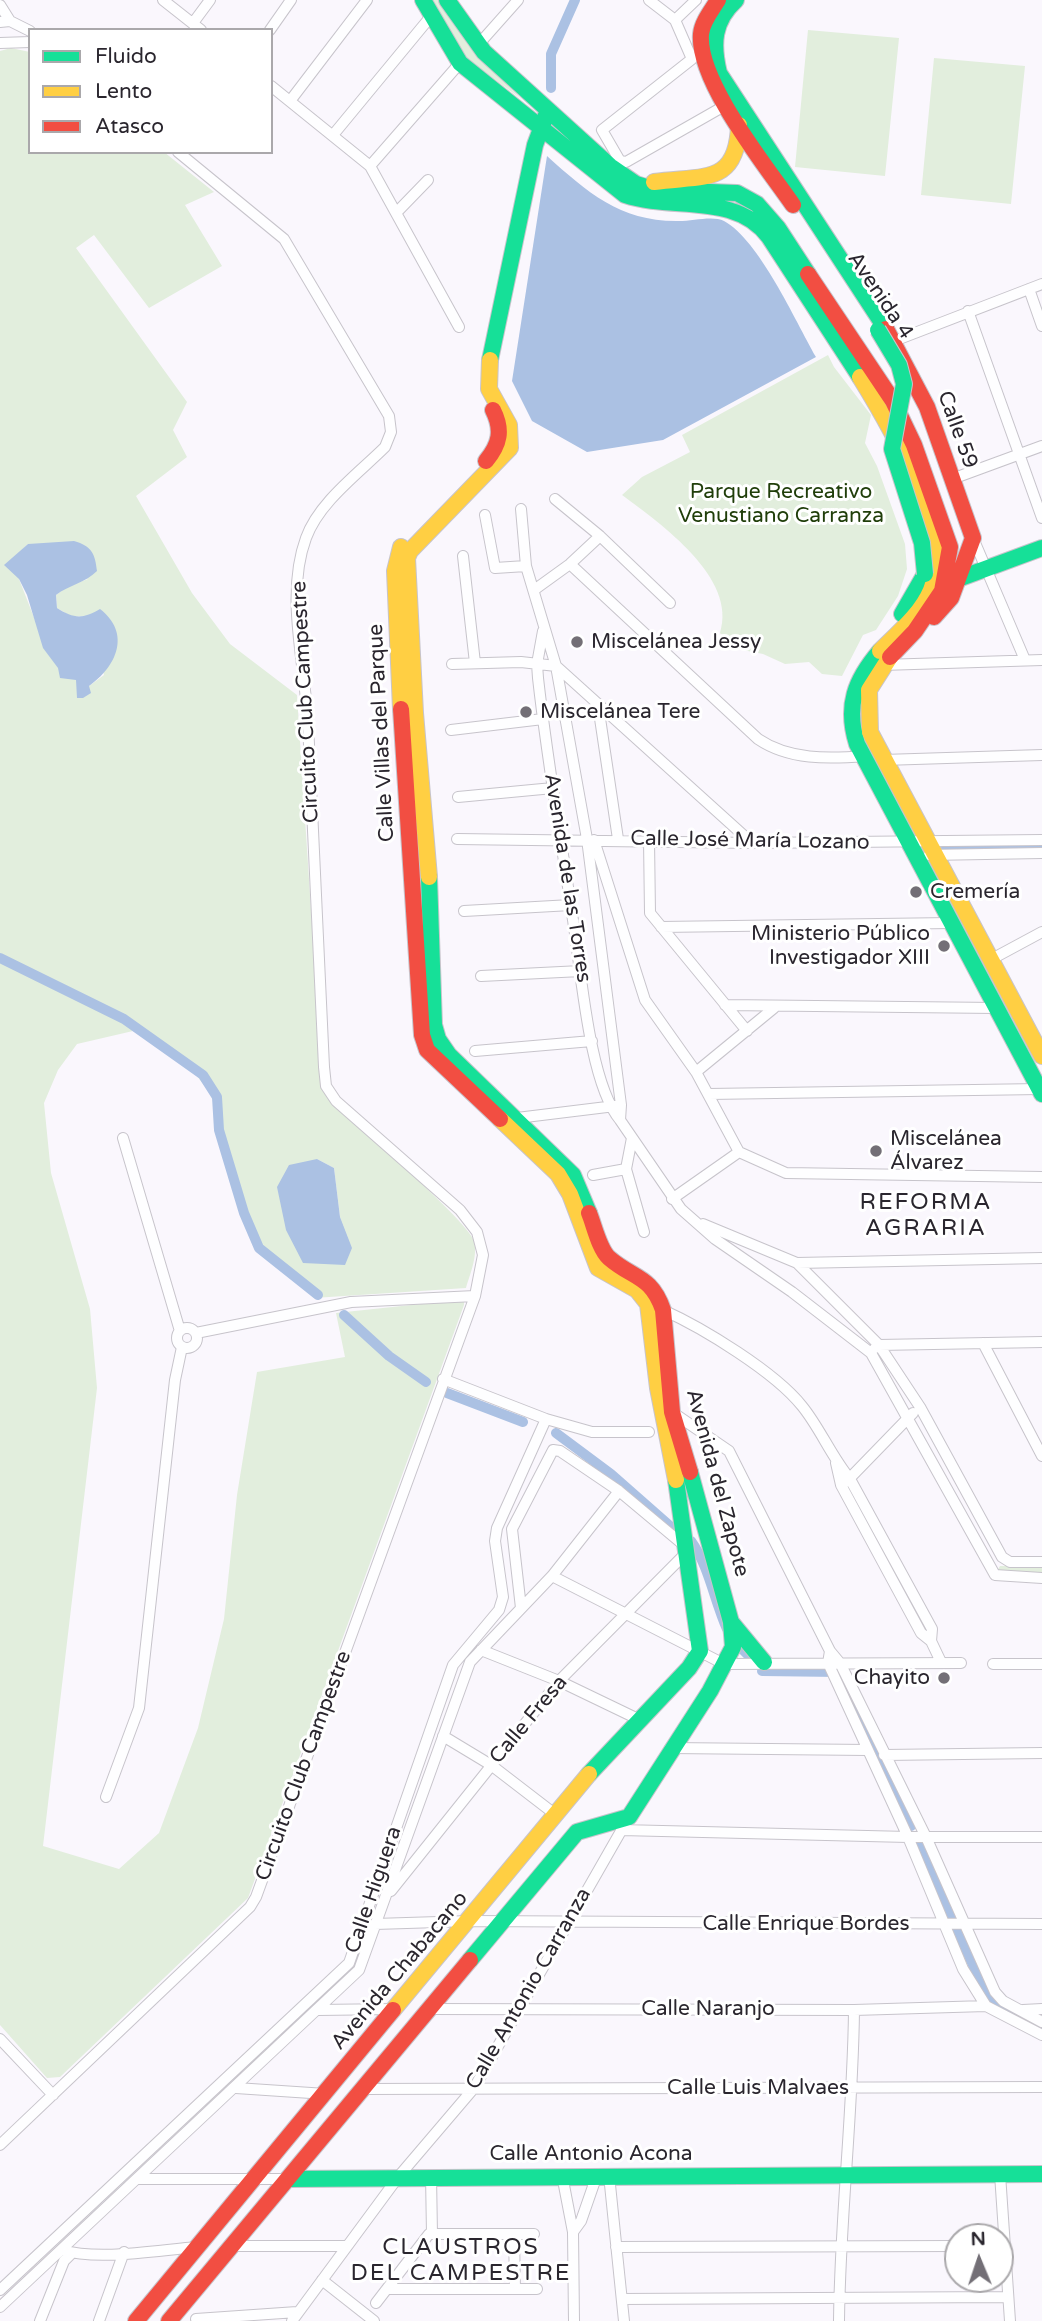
<!DOCTYPE html>
<html>
<head>
<meta charset="utf-8">
<style>
	body { margin:0 }
	#map { position:relative; width:1042px; height:2321px; overflow:hidden; background:#faf7fd; font-family:"Varela Round",sans-serif }
	canvas { display:block }
	.legend { position:absolute; left:28px; top:28px; width:245px; height:126px; box-sizing:border-box; background:#fff; border:2px solid #aaa8ab; margin:0; padding:9px 12px; list-style:none; font-size:21px; color:#2a262e }
	.legend li { display:flex; align-items:center; gap:14px; height:35px }
	.legend b { width:35px; border:2px solid #aaa8ab }
	.north { position:absolute; left:944px; top:2223px; width:70px; height:70px; box-sizing:border-box; background:#fff; border:2px solid #aaa8ab; border-radius:50%; rotate:358deg; font-size:19px; font-weight:700; line-height:28px; text-align:center; color:#2a262e }
	.north::after { content:''; display:block; margin:auto; width:24px; height:32px; background:#736f76; clip-path:polygon(50% 0,100% 100%,50% 72%,0 100%) }
</style>
</head>
<body>
<div id="map">
<canvas width="1042" height="2321"></canvas>
<ul class="legend">
<li><b style="height:9px;background:#16e098"></b>Fluido</li>
<li><b style="height:9px;background:#ffcf43"></b>Lento</li>
<li><b style="height:9px;background:#f24e42"></b>Atasco</li>
</ul>
<div class="north">N</div>
</div>
<script>
const c = document.querySelector('canvas').getContext('2d');
c.lineJoin = 'round';
function fill(path, color) {
  c.fillStyle = color;
  c.fill(path, 'evenodd');
}
function strokePath(path, color, width, dash) {
  c.strokeStyle = color;
  c.lineWidth = width;
  c.lineCap = dash ? 'butt' : 'round';
  c.setLineDash(dash || []);
  c.stroke(path);
}
function write(font, color, halo, rows, align = 'center') {
  c.font = font + ' "Varela Round",sans-serif';
  c.lineWidth = 6;
  c.setLineDash([]);
  c.textBaseline = 'middle';
  c.strokeStyle = halo;
  c.fillStyle = color;
  for (const [text, x, y, turn = 0] of rows) {
    c.save();
    c.translate(x, y);
    c.rotate((+turn || 0) * Math.PI / 180);
    c.textAlign = isNaN(turn) ? turn : align;
    if (halo) c.strokeText(text, 0, 0);
    c.fillText(text, 0, 0);
    c.restore();
  }
}
fill(new Path2D(`
	M428,0H442L468,45L521,99L464,56Z
	M808,30L899,38L885,176L795,167Z
	M11,48L30,52V152H164L214,192L185,205L222,266L149,308L94,235L76,248L187,402L173,430L187,457L136,496L192,593L230,644L297,695L322,1079L333,1101C355,1124 469,1222 474,1241C478,1256 470,1274 466,1288L314,1298L258,1249L236,1195L211,1094L189,1066L133,1031L77,1044L58,1070L44,1103L51,1173L90,1309L97,1388L43,1846L119,1869L159,1833L198,1728L224,1619L237,1495L257,1372L345,1357L336,1313L458,1300L464,1301V1305L248,1898L60,2077L47,2078L0,2025V51ZM28,544H45L88,579L68,586L56,595L57,608L72,617L88,616L104,675L89,686L76,680L35,620L19,579L22,550ZM317,1159L334,1168L340,1217L352,1248Z
	M934,58L1025,66L1011,204L921,195Z
	M828,355L834,367L871,415L865,443L877,466L905,544L907,569L898,596L876,630L863,635L842,676L822,674L809,662L785,664L763,654L733,648L720,633C738,578 661,524 622,495L642,477L690,452L682,435Z
	M1000,1566H1042V1573H996Z`), '#e2eedd');
fill(new Path2D(`
	M547,156C587,192 620,221 676,221C690,222 712,215 724,221C759,240 795,320 816,357L663,440L587,452L532,421L512,381Z
	M74,541C92,546 95,554 97,571C85,583 69,585 56,595L57,608C74,619 83,619 100,609C132,634 116,667 89,686L91,693L83,698H77L76,680L60,678L58,668L43,648L27,595L19,579L4,565L28,544Z
	M317,1159L334,1168L340,1217L352,1248L345,1265L303,1263L286,1230L277,1187L289,1165Z`), '#abc1e3');
strokePath(new Path2D(`
	M551,88V54L575,0
	M941,849L1042,846
	M0,958L124,1019L203,1075L217,1097L219,1130L244,1213L259,1248L318,1295
	M344,1315L389,1356L426,1382
	M447,1393L523,1422
	M556,1433L611,1474L678,1533
	M691,1541C709,1566 714,1600 727,1629
	M739,1646L750,1657
	M762,1671L839,1672L911,1826
	M920,1847L981,1983L999,2005L1042,2028`), '#abc1e3', 10);
const street = new Path2D(`
	M163,0L201,30
	M649,0L675,20L692,59L602,130L620,161L626,162L726,105
	M0,5L10,21
	M675,20L696,0
	M0,22L10,21L30,31
	M193,23L210,0
	M270,30L291,0
	M0,43L30,42
	M478,45L518,0
	M271,86L370,166L459,327
	M290,101L367,0
	M333,135L432,15
	M370,166L460,63
	M396,213L428,180
	M1029,289L1042,326
	M968,311L1042,518
	M894,341L1042,284
	M952,479L1042,446
	M555,499L600,536L670,603
	M521,509L526,566L556,666L587,839L621,1105L620,1120C589,1083 581,970 573,920C561,839 547,759 538,678L537,664L543,631
	M485,515L495,568L526,566
	M973,538L1025,660
	M463,556L475,663
	M570,564L758,739C789,760 828,759 865,756
	M534,590L570,564L600,536
	M452,664L521,662L556,666L752,843
	M882,665L1042,660
	M598,705L618,839
	M451,730L543,719
	M883,760L1042,755
	M458,797L553,788
	M457,839L752,843L1042,840
	M594,840L645,1000L696,1072L739,1152
	M649,840L650,913L747,1031
	M929,855L1042,853
	M464,911L571,905
	M661,927L951,923
	M990,960L1042,932
	M481,976L581,971
	M725,1005L996,1008
	M475,1051L592,1041
	M696,1072L774,1008
	M709,1094L1040,1089
	M517,1118L615,1106
	M620,1120L681,1209L715,1239L792,1292L871,1353L995,1575L1042,1578
	M123,1138L180,1331
	M632,1138L626,1169L644,1232
	M739,1152L786,1173L1042,1177
	M593,1175L626,1169
	M672,1199L739,1152
	M703,1224L797,1263L879,1345L920,1407L1002,1557L1010,1562H1042
	M797,1263L1042,1258
	M663,1310C703,1328 775,1372 802,1406C820,1428 831,1456 850,1479L932,1629L931,1641
	M177 1338a10 10 0 1 1 20 0a10 10 0 1 1-20 0Z
	M196,1333L351,1302L475,1296
	M983,1343L1042,1456
	M875,1348L879,1345L1042,1342
	M443,1379L546,1419L592,1432H649
	M672,1412L729,1451L830,1651L840,1663L926,1837L995,1992L1003,2001L1042,2022
	M836,1463L841,1485L921,1633L931,1641L941,1662
	M846,1482L913,1413
	M552,1576L724,1664L961,1663
	M521,1608L512,1529L553,1450L560,1451L619,1491L686,1547
	M481,1650L559,1681L638,1719
	M830,1651L828,1663L908,1837L963,1969L986,2006L1042,2035
	M993,1664H1042
	M443,1736L491,1765L556,1815
	M670,1748L868,1750
	M884,1755L1042,1753
	M106,1797L139,1708L175,1380L182,1347
	M621,1830L908,1837H1042
	M391,1891L559,1681L686,1553
	M375,1924L470,1921L1042,1924
	M430,2009L854,2010L986,2006
	M317,2010L395,2009
	M1023,2010L1042,2009
	M0,2039L53,2095
	M236,2088L326,2094
	M363,2089L1042,2087
	M0,2145L250,1907L256,1897L475,1296L483,1255L477,1232L460,1210L336,1101L326,1086L324,1067C318,953 314,837 308,723C305,664 285,595 306,538C319,502 359,473 385,447L391,432L389,416L284,239L178,152
	M1000,2174L1010,2321
	M562,2175L573,2232L574,2321
	M609,2175L624,2321
	M431,2176L432,2234
	M139,2179H288
	M573,2232L581,2221L597,2175
	M514,2234L515,2289
	M233,2246H346
	M616,2247L958,2246
	M62,2250C99,2261 158,2250 198,2247
	M322,2280L374,2321
	M387,2289H537
	M0,2290L349,1963L453,1665L499,1610L503,1597L495,1541L497,1528L546,1419
	M622,2299L1006,2297
	M376,2303L429,2234H534
	M0,2307L359,1970L470,1662L552,1576L619,1491
	M196,2319L297,2312
	M40,2321L64,2261L72,2253
	M99,2321L124,2252
	M292,2321L399,2176L474,2088L629,1817
	M839,2321C840,2217 853,2114 854,2010`);
const fast = new Path2D(`
	M423,0L460,63L625,195C673,211 736,192 769,237L860,377
	M447,0L484,52L610,166L636,184L656,190L737,193L757,204L778,228L808,274
	M736,0C713,21 712,44 719,73L886,329
	M490,360L535,145L548,110
	M958,579L1042,548
	M902,614L925,574
	M880,651C855,680 845,706 857,744L1042,1094
	M429,877L434,1025L438,1039L449,1055L573,1175L589,1213
	M731,1622L764,1662
	M589,1774L689,1668L700,1651L676,1480
	M470,1960L577,1832L629,1817L710,1691L733,1647L731,1622L690,1472
	M288,2179L1042,2174`);
const slow = new Path2D(`
	M654,182C703,175 737,186 739,125
	M860,377C889,424 954,535 931,590C921,614 898,633 880,651
	M890,657L869,690L870,732L1042,1056
	M401,709L395,571L401,547
	M429,877L415,713L407,558L410,551L510,448L509,425L489,389L490,360
	M500,1119L558,1174L570,1194L598,1268L637,1290L648,1304L658,1388L676,1480
	M393,2010L589,1774`);
const jam = new Path2D(`
	M718,0C712,10 702,22 701,34C697,81 766,166 793,205
	M808,274L893,401L914,445L950,547L942,591L915,631L890,657
	M886,329L927,407L973,538L951,598L934,617
	M486,461C500,444 503,430 493,410
	M401,709L422,1035L427,1050L500,1119
	M589,1213C594,1225 599,1249 609,1258C633,1279 651,1275 663,1310L672,1412L690,1472
	M136,2321L393,2010
	M169,2321L470,1960`);
strokePath(street, '#c7c4cb', 12);
strokePath(fast, '#c7c4cb', 18);
strokePath(slow, '#c7c4cb', 18);
strokePath(jam, '#c7c4cb', 18);
strokePath(street, '#fefeff', 10);
strokePath(fast, '#16e098', 16);
strokePath(slow, '#ffcf43', 16);
strokePath(jam, '#f24e42', 16);
const fastBridge = new Path2D(`
	M878,330L899,365L904,384L892,449L922,543L925,574`);
strokePath(fastBridge, '#c7c4cb', 18, []);
strokePath(fastBridge, '#16e098', 16);
for (const [x, y, r, color] of [
	[577,642,7,"#736f76"],
	[526,712,7,"#736f76"],
	[916,892,7,"#736f76"],
	[944,946,7,"#736f76"],
	[876,1151,7,"#736f76"],
	[944,1678,7,"#736f76"]
]) {
  const dot = new Path2D();
  dot.arc(x, y, r, 0, 2 * Math.PI);
  c.fillStyle = color;
  c.fill(dot);
  strokePath(dot, '#fff', 2.5);
}
write('21px', '#2a262e', '#fff', [
	["Avenida 4",880,296,56],
	["Calle 59",957,430,70],
	["Circuito Club Campestre",306,702,-93],
	["Calle Villas del Parque",382,733,-93],
	["Calle José María Lozano",750,841,1],
	["Avenida de las Torres",567,878,81],
	["Avenida del Zapote",717,1483,75],
	["Calle Fresa",529,1720,-50],
	["Circuito Club Campestre",304,1766,-70],
	["Calle Higuera",374,1890,-71],
	["Calle Enrique Bordes",806,1924],
	["Avenida Chabacano",400,1971,-50],
	["Calle Antonio Carranza",529,1989,-60],
	["Calle Naranjo",708,2009],
	["Calle Luis Malvaes",758,2088],
	["Calle Antonio Acona",591,2154]
]);
write('21px', '#203e0a', '#fff', [
	["Parque Recreativo",781,492],
	["Venustiano Carranza",781,516]
]);
write('21px', '#2a262e', '#fff', [
	["Miscelánea Jessy",591,642],
	["Miscelánea Tere",540,712],
	["Cremería",930,892],
	["Ministerio Público",930,934,"right"],
	["Investigador XIII",930,958,"right"],
	["Miscelánea",890,1139],
	["Álvarez",890,1163],
	["Chayito",930,1678,"right"]
], 'left');
c.letterSpacing = '2px';
write('23px', '#2a262e', '#fff', [
	["REFORMA",926,1203],
	["AGRARIA",926,1229],
	["CLAUSTROS",461,2248],
	["DEL CAMPESTRE",461,2274]
]);
c.letterSpacing = '0px';
</script>
</body>
</html>
